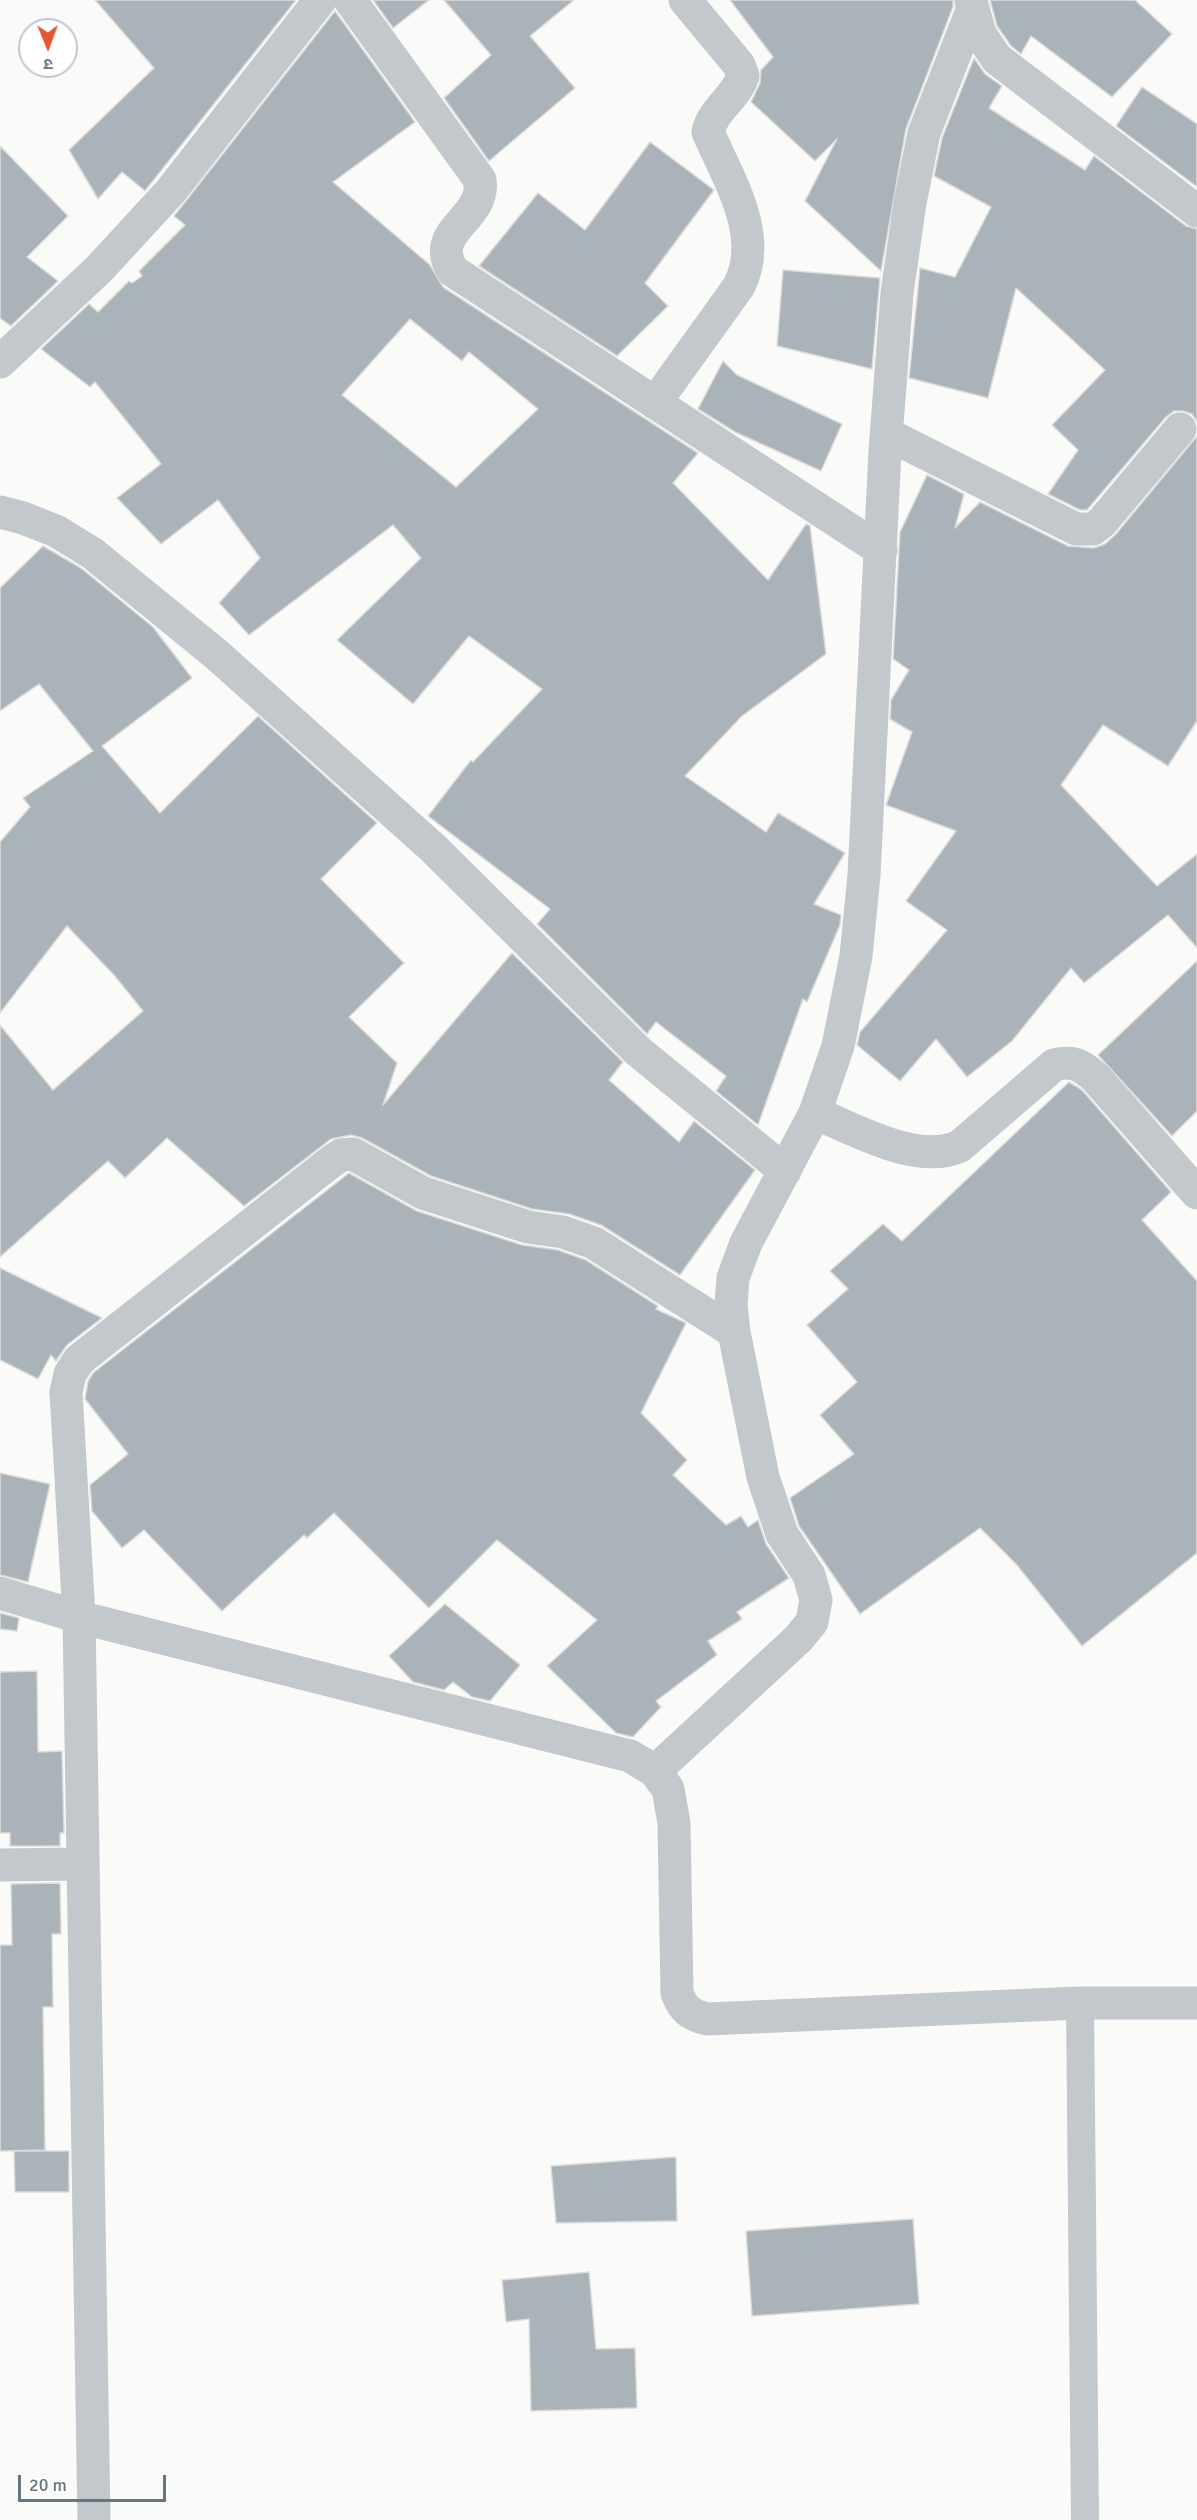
<!DOCTYPE html>
<html>
<head>
<meta charset="utf-8">
<style>
	body { margin:0 }
	#map { position:relative; width:1197px; height:2520px; overflow:hidden; background:#fafaf8; font-family:Signika,"Noto Sans Devanagari",sans-serif }
	canvas { display:block }
	.north { position:absolute; left:18px; top:18px; width:60px; height:60px; box-sizing:border-box; background:#fff; border:2px solid #c1c8cd; border-radius:50%; rotate:179deg; font-size:16px; font-weight:700; line-height:24px; text-align:center; color:#657683 }
	.north::after { content:''; display:block; margin:auto; width:21px; height:27px; background:#e4572e; clip-path:polygon(50% 0,100% 100%,50% 72%,0 100%) }
	.scale { position:absolute; left:18px; top:2475px; width:148px; height:27px; box-sizing:border-box; border:3px solid #657683; border-top:0; padding-left:8px; font-size:18px; line-height:21px; white-space:nowrap; color:#657683; -webkit-text-stroke:4px #fff; paint-order:stroke }
</style>
</head>
<body>
<div id="map">
<canvas width="1197" height="2520"></canvas>
<div class="north">उ</div>
<div class="scale">20 m</div>
</div>
<script>
const c = document.querySelector('canvas').getContext('2d');
c.lineJoin = 'round';
function fill(path, color) {
  c.fillStyle = color;
  c.fill(path, 'evenodd');
}
function strokePath(path, color, width, dash) {
  c.strokeStyle = color;
  c.lineWidth = width;
  c.lineCap = dash ? 'butt' : 'round';
  c.setLineDash(dash || []);
  c.stroke(path);
}
const building = new Path2D(`
	M95,0H296L145,191L122,172L98,199L69,150L154,68Z
	M373,0H429L393,28Z
	M444,0H574L530,36L575,88L489,161L444,98L491,55Z
	M730,0H953V7L906,129L881,271L805,201L837,139L815,161L751,102L760,83L761,70L773,57Z
	M990,0H1135L1172,34L1112,97L1031,36L1021,54L1011,46L997,26Z
	M335,11L415,122L333,182L430,265L443,287L698,453L673,483L768,580L806,524L810,526L826,654L742,716L685,776L766,832L778,813L845,853L814,904L841,915L840,925L807,1002L803,999L758,1125L716,1091L726,1076L656,1022L647,1034L537,924L550,909L428,816L471,760L473,762L542,689L469,636L413,704L337,640L421,558L393,525L249,635L219,603L260,558L218,500L161,544L117,498L161,464L95,382L90,387L41,349L89,304L98,312L129,281L132,283L142,276L139,271L185,225L174,216ZM410,319L462,361L469,352L538,409L456,487L342,395Z
	M974,58L985,74L1002,86L989,108L1085,170L1094,156L1186,226L1197,229V422L1192,414L1183,411H1174L1166,417L1087,510H1080L1048,494L1078,450L1052,425L1105,370L1016,288L988,398L909,378L920,268L955,277L991,207L934,176L942,138Z
	M1142,87L1197,124V187L1116,126Z
	M650,142L714,190L645,283L668,306L617,356L479,266L538,193L585,230Z
	M0,146L68,216L27,257L58,281L11,326L0,318Z
	M783,270L880,278L872,369L777,346Z
	M723,361L737,375L842,424L821,471L735,432L698,409Z
	M1197,436V721L1168,766L1103,725L1061,785L1157,886L1197,854V948L1168,915L1084,983L1071,968L1012,1041L967,1077L936,1039L900,1081L857,1045L860,1032L947,930L906,901L956,831L886,805L912,732L890,719L891,700L909,670L893,659L900,532L927,475L964,494L955,528L980,502L1068,546L1094,548L1105,544L1116,534Z
	M43,546L81,568L153,627L192,678L102,746L160,813L258,716L377,823L321,879L404,963L349,1017L397,1063L383,1105L512,953L623,1062L609,1080L679,1142L694,1121L755,1170L680,1275L601,1225L569,1214L532,1209L431,1176L362,1138L351,1135L331,1139L244,1206L167,1138L125,1178L108,1161L0,1257V1025L53,1090L143,1011L114,975L67,926L0,1013V842L30,807L23,798L93,751L39,684L0,711V588Z
	M1197,961V1111L1172,1136L1098,1055Z
	M1069,1082L1082,1090L1171,1192L1142,1220L1197,1281V1553L1082,1646L1016,1564L980,1528L860,1614L799,1526L790,1498L854,1454L820,1415L857,1382L807,1325L848,1289L830,1271L883,1224L902,1241Z
	M349,1173L417,1211L522,1245L558,1250L586,1260L658,1306L656,1309L686,1323L641,1413L687,1460L673,1475L726,1525L741,1516L748,1527L758,1520L766,1544L789,1578L737,1612L742,1619L708,1641L717,1655L656,1701L661,1707L633,1737L616,1733L547,1666L597,1620L497,1540L429,1608L334,1513L307,1538L304,1535L222,1611L144,1530L122,1548L92,1511L90,1485L128,1454L85,1399L88,1381L93,1373Z
	M0,1268L102,1318L67,1345L56,1361L51,1355L38,1379L0,1360Z
	M0,1473L50,1484L28,1582L0,1575Z
	M445,1604L520,1665L490,1701L472,1697L453,1682L444,1690L413,1682L389,1656Z
	M0,1613L19,1618L17,1631L0,1629Z
	M37,1671L38,1752L62,1751L64,1833H60V1846H10V1833H0V1672Z
	M60,1883L61,1934H52L53,2007H43L45,2150L0,2151V1945H12L11,1884Z
	M14,2151H69V2192H15Z
	M676,2157L677,2221L556,2223L551,2166Z
	M913,2219L919,2304L752,2316L746,2231Z
	M589,2272L596,2349L635,2348L637,2408L531,2411L529,2319L506,2322L502,2280Z`);
fill(building, '#aab3b9');
strokePath(building, '#dcdcda', 1.5);
strokePath(new Path2D(`
	M1080,2003L1085,2520`), '#c3c8cc', 28);
strokePath(new Path2D(`
	M350,0L480,180C486,220 427,230 453,271L881,550
	M971,1L980,34L997,59L1197,211
	M0,362L99,269L170,192L320,0
	M655,403L739,286C765,235 728,179 708,132C713,109 736,98 743,76L739,65L685,0
	M887,434L1076,529H1093L1102,522L1180,429
	M0,512L23,518L56,531L92,553L216,654L433,848L639,1052L785,1171
	M815,1113C856,1130 918,1166 960,1146L1054,1065C1073,1060 1081,1065 1095,1077L1197,1193
	M0,1593L79,1617L630,1756L655,1771L668,1789L674,1823L677,1993C683,2009 690,2015 707,2019L1080,2003H1197
	M655,1771L798,1639L812,1622L816,1600L809,1575L782,1534L763,1477L734,1332L731,1305L733,1278L746,1243L815,1113L838,1046L856,956L864,875L885,451L897,293L910,203L924,133L973,8
	M0,1865L83,1864
	M94,2520L79,1617L66,1392L70,1374L79,1360L332,1161L341,1155L353,1154L423,1193L528,1227L563,1232L594,1243L734,1332`), '#c3c8cc', 33);
</script>
</body>
</html>
